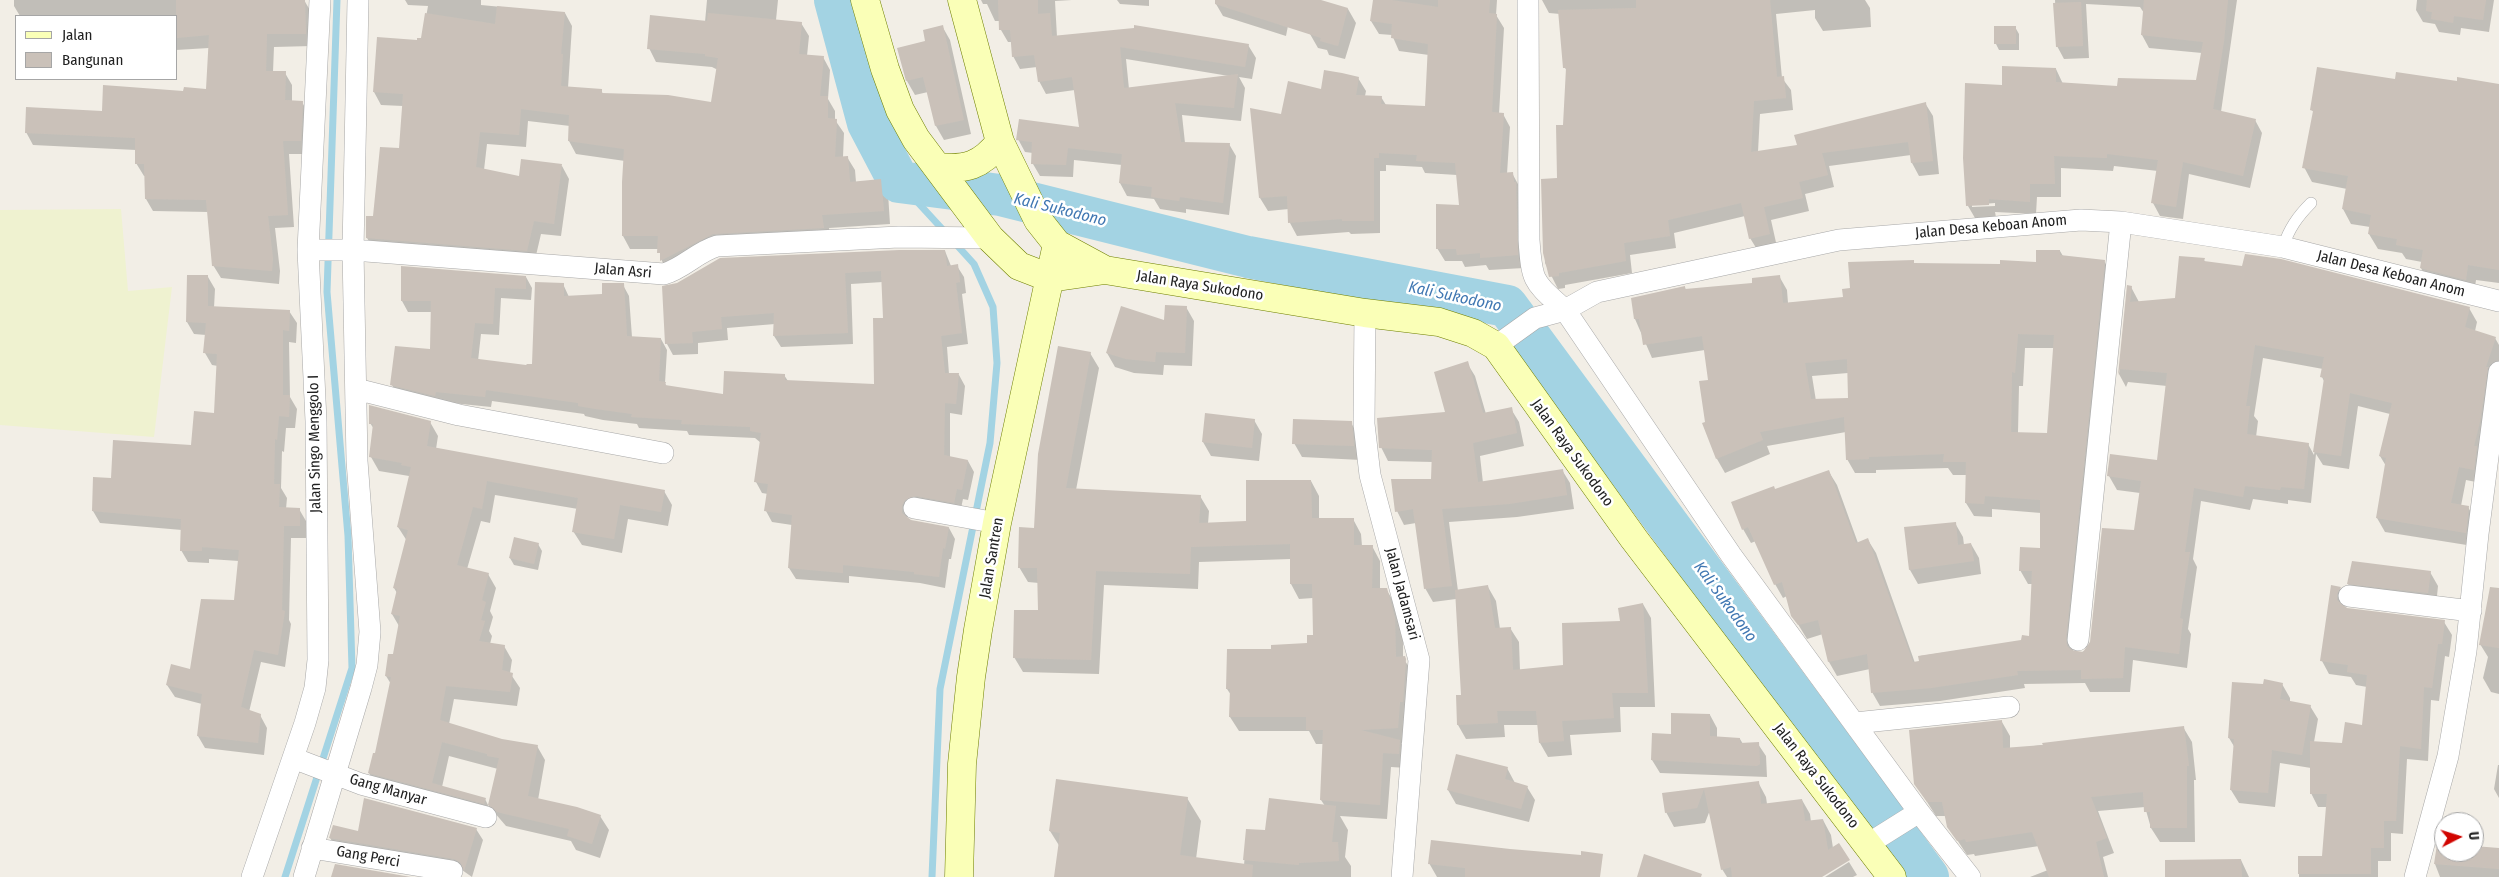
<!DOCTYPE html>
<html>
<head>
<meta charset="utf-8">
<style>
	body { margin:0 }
	#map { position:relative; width:2499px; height:877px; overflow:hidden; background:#f2eee6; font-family:"Fira Sans Condensed",sans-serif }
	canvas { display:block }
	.legend { position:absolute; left:15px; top:15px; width:162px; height:65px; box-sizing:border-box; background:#fff; border:1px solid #a6a6a6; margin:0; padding:6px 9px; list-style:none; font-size:15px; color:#212121 }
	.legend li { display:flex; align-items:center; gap:10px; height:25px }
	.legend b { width:25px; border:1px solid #a6a6a6 }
	.north { position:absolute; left:2434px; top:812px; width:50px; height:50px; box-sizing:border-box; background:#fff; border:1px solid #a6a6a6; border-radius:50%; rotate:85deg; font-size:14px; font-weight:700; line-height:20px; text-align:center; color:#212121 }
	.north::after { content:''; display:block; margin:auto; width:18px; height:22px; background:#d10500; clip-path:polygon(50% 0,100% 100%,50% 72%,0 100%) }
</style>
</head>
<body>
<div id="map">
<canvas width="2499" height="877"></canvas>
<ul class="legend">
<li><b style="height:6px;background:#faffb7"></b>Jalan</li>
<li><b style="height:14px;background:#cac1b9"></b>Bangunan</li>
</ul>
<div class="north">U</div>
</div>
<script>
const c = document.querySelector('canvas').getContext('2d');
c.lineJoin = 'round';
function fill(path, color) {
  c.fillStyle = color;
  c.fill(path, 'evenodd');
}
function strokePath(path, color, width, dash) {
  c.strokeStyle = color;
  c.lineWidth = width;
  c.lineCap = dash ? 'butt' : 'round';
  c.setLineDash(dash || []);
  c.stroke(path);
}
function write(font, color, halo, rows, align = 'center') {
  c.font = font + ' "Fira Sans Condensed",sans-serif';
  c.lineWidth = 5;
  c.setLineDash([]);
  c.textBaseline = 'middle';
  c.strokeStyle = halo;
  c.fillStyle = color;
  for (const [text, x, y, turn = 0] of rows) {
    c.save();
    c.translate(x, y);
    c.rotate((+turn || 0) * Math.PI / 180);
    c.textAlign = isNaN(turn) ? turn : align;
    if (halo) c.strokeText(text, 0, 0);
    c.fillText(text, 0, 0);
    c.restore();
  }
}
fill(new Path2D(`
	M121,209L128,291L172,287L154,437L0,425V210Z`), '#eff2d0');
fill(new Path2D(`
	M14,0H304L311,12L312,46L274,47L273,72L285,73L292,85V101L302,102L309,115L307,154H289L294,227L275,228L280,271L279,284L221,278L213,265L209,212L153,211L146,199V176H144L136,163V150L33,145L26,132L185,92L207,90L209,48L176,50V16H20L14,6Z
	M405,0H481V5L565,13L572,26L568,88L601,90L603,94L712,103L718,70L712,67L656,62L649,48L705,22L707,0H778L776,20L801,23L809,36L807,56L823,57L830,70L828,99L835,111V120L844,133L843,157H847L855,170L856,182L880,180L888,193L890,224L829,228L831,241L724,246L669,274L662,261L659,249H630L623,236L625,161L576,154L569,141L570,126L528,121L526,147L487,144L484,170L520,177L562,166L569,179L561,236L541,234L534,264L375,251L367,238V217H374L400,150L403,106L381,105L374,92L422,40L428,6L408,5Z
	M981,0H1072L1055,1L1057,37L1248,45L1256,58L1252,79L1239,77L1245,88L1241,121L1182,115L1185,143L1229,144L1236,156L1229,215L1186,209V213L1160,209L1154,199L1127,196L1120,183L1122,165L1074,160L1073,177L1040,176L1033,164V153L1025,152L1018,139L1080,129L1075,90L1046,94L1039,81L1037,67L1020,69L1013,56L1012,42H1008L1001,30L1000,21H995L987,4H983ZM1126,59L1229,76L1129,89Z
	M1117,0H1149V6L1120,4Z
	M1217,0H1293L1286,36L1223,16L1216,4Z
	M1374,0H1497L1496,15L1504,28L1499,114H1503L1510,127L1507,174L1512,173L1519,186L1524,268L1489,270L1486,265L1465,267L1462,261H1445L1437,248L1460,206L1457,175L1425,173L1422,167L1386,165V171H1380V233L1351,234L1349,232L1297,236L1290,223L1289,209L1268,211L1260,198L1282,116L1322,90L1358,78L1366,91L1365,96L1381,97L1386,105L1426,107L1429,55L1399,51L1392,35L1379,34L1371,21Z
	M1542,0H1865L1870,8L1871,27L1823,31L1815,18V10L1776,14L1782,78L1791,90L1793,110L1760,114L1758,152L1799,146L1925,103L1933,116L1939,174L1919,176L1912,163L1911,155L1829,166L1834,187L1805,194L1809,211L1771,220L1777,247L1758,251L1750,238L1745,216L1674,233L1676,248L1630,255L1632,273L1565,285V288L1558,289L1545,263L1543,180L1558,179L1564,126L1567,71L1565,68L1560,14L1549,13Z
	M2055,0H2237L2221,112L2255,120L2262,133L2250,188L2189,174L2183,219L2160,216L2153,203L2158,171L2114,166L2113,171L2061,168V197H2037L2036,214L1995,212L1996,217L1975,218L1968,206L2003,86L2056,69L2063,84L2118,87L2197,82L2202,53L2149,48L2142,35L2144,13L2140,7L2086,4L2089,58L2064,59L2057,46ZM1995,203V206L1972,207V205Z
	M2417,0H2494L2489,32L2461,28L2460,35L2439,32L2435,24L2423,22L2416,10Z
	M1320,1L1348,9L1356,23L1345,59L1329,55L1327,50L1318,48L1310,34Z
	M942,26L950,40L971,134L944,140L936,126L928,92L915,95L907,81L899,49L927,42Z
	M2015,27L2019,34V50H1999L1996,44Z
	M2396,81L2458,82L2499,86V283L2476,280L2474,294L2429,283L2421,268L2422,262L2406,259L2402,253L2378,249L2369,234L2370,227L2351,224L2343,209L2347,189L2312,182L2304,167L2314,113L2312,110Z
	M945,251L951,266H957L964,277L966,293L962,294L968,344L947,347L949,374L959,375L965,386L962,415L950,413V457L968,461L974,472L968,500L963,499L960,513L911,511L907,518L911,521L949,528L955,539L951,559H949L945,588L920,583L849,576V583L796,579L789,568L792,525L772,522L766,511L768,494L762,493L756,482L761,443L755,438L689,435L687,431L639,428L637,424L603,420L585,416L584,414L492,401L491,407L442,402L398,396L392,385L431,351L432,312H408L402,301L526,277L532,288L531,300L501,298L499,335L481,334L478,361L528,367L534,366L563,284L569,297L604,295L623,285L629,296L632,337L661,339L667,350L665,383L667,387L724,395L784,375L788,381L875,385L885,319L883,282L851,284L853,344L781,347L774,336L775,324L727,328L728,340L698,343V354L673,355L667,344L663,287Z
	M2060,251L2063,256L2104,261L2112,275L2073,652L2077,654L2089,649L2135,531L2140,493L2117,490L2109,476L2158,461L2167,386L2128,382L2126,387L2119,374L2128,287H2131L2139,302L2176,299L2204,260L2206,263L2469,308L2477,322L2475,331L2495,338L2499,345V378L2481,483L2466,480L2461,506L2468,507L2476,521L2473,546L2385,532L2377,518L2386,466L2380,456L2390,414L2358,406L2349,469L2323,465L2316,454L2311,503L2288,500V504L2253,499L2250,510L2201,501L2193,559L2197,567L2188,629L2191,634L2187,668L2133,660L2130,692H2090L2085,683L2024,684L2025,688L1940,701L1880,706L1872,692L1870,669L1837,676L1829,662L1823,634L1807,639L1793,616L1787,596L1783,598L1775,584L1756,541L1751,543L1743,529L1775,491L1829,472L1837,485L1858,543L1868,540L1876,553L1915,663L1920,662V656L2023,641L2030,637L2033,584H2028L2020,570L2041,550V513L1992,509V517L1974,516L1966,503L1967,475H1953L1948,468L1876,470V473H1855L1847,459L1846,432L1767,446L1770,454L1725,473L1717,459L1704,424L1706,423L1710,381L1705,350L1652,358L1635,319L1632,299L1685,287L1686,290L1754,284L1779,276L1787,290L1788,303L1844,298L1852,289L1914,264L2001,265L2037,263ZM2025,348H2054L2048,434L2018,433L2019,386H2023ZM2263,358L2323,369L2322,377L2325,383L2314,455L2308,444L2256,437L2258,421L2254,416ZM1848,373L1849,399L1816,401L1812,376Z
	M188,276L208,277L215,289L214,308L289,311L297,323L296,343L289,342L290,397L297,409L295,428H286L284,452L282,451L281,488L287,498L286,509H299L306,521V538H291L289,620L291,624L285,667L261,662L249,712L260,715L267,728L264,755L205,748L198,736L202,704L175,697L167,685L191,670L236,601L239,561L209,559V563L188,562L181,550L182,530L100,523L93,511L112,479L192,446L215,414L218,366L212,365L205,353L206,335L194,334L187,322Z
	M1186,307L1194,321L1192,366L1164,365L1163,375L1134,373L1115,367L1107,353L1166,321Z
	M1090,353L1099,368L1076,490L1200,496L1209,511L1208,524L1248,522L1311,481L1319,496V519H1353L1361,534L1362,546H1372L1380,561V589H1386L1395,604L1403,634V658L1413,673L1406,742L1401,743L1408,756L1407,768L1391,767L1387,819L1340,816L1348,830L1345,857L1351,866V877H1056L1060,847L1050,831L1187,798L1201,821L1196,859L1244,865L1247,830L1266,832L1325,806L1321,800L1324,744H1316L1309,731H1239L1230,717L1231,695L1227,689L1273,651L1308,645L1314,636L1313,598L1299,599L1291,584V559L1199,562L1198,589L1104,585L1099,674L1023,672L1014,657L1039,611V583L1028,582L1019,567L1036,529Z
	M1467,363L1475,376L1486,414L1511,409L1519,422L1524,446L1480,456L1483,483L1562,470L1570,483L1574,509L1517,517L1449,522L1458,591L1488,587L1496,601L1500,629L1510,628L1519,642L1520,670L1564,666L1643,604L1651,618L1655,707H1620L1621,732L1570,735L1572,755L1548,757L1540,743L1538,725H1504L1505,737L1466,739L1458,725L1463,696L1456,599L1433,602L1425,588L1416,523L1404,525L1397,511L1432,480L1433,462L1388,461L1381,447L1447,414Z
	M1254,420L1262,434L1259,461L1211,456L1203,442Z
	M430,422L438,436L436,449L664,491L672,505L668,526L628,519L622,553L582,545L573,531L578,509L495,495L490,523L481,521L467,569L488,574L496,588L490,611L493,617L489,631L492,636L490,644L504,646L512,660L510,673L520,688L517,706L454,699L449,724L502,740L537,746L545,760L538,800L600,816L609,830L600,858L576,850L571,841L506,826L494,812L377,787L369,773L376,755L391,684L386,676L394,656L399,626L392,614L397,593L394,588L407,541L398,527L410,478L409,476L379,471L371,457L374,429L370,423ZM449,756L498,769L489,807L485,799L442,787Z
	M1351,423L1359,436L1361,460L1302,457L1294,443Z
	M1955,523L1963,537L1964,545L1971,544L1979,558L1981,574L1918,584L1910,570L1906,528Z
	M538,544L542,551L538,570L514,565L510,558Z
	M2430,572L2438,586L2436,606L2356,598L2348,584Z
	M2332,586L2340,588L2348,601L2344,607L2346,609L2444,622L2452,635L2449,657L2445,656L2439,701L2431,700L2428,761L2407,759L2403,834L2391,833V861H2378V877H2299V857H2323L2327,807H2318L2311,793V768L2280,763L2275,807L2239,803L2231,790L2235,748L2229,738L2264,686L2282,684L2290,698V702L2310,706L2318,719L2314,742L2343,744L2363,726L2367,687L2356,685L2351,677L2329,674L2322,661Z
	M2499,593V694L2491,692L2483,678L2488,657L2480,644Z
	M1710,715L1717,728V738L1740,739L1743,744H1758L1766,756L1767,777L1660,773L1652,760L1672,736Z
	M2002,722L2010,736V749L2183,727L2192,742L2196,780H2194L2195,842H2160L2151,828L2145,807L2098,811L2114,853L2103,857L2108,877H2030L2048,870L2039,846L1975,856L1974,854L1967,855L1948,826L1946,816H1936L1915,783Z
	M2498,765H2499V798L2494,789Z
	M1507,768L1515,783L1527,787L1535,800L1529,822L1456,804L1448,790Z
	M1758,782L1766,797L1767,804L1802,800L1810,814L1811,822L1823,820L1831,835L1833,848L1820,877H1727L1722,869L1710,810L1705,823L1674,827L1666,812L1664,794Z
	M476,829L483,840L472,877L462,870L337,849L330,838L358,833Z
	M2444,845V852H2474V847L2499,849V877H2440L2435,864Z
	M2241,860L2249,877H2185Z
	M1849,862L1857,875L1853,877H1825Z
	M1429,863L1575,877H1437Z`), '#0003');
strokePath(new Path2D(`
	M899,182L945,232
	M285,877L352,668L348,536L327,292L337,0
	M932,877L940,689L990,443L997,363L993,307L974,264L954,242`), '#a3d3e3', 7);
strokePath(new Path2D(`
	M835,0L868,123L899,182L1000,195L1248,257L1507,306L1928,877`), '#a3d3e3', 42);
fill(new Path2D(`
	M176,0H305L306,34H267L266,71H286L285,100L303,101L301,141H283L288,215L268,216L273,258L272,271L212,266L206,200L145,199L144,164H135V138L25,133L26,107L102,111L103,85L183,91L184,87L206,89L209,35L176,38Z
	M998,0H1038V14L1050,13L1052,36L1134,28V25L1249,44L1245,67L1120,47L1124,88L1238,74L1234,108L1175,103L1181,142L1230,143L1223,203L1180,197L1179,201L1151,197L1152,187L1119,183L1122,154L1068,148L1066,165L1031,164L1032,142L1016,140L1019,119L1079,127L1072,77L1038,82L1034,55L1012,57L1010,30H999Z
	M1215,0H1321L1348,8L1338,46L1320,41L1321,38L1215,4Z
	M1373,0H1391L1438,7V0H1490L1489,13L1497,14L1492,112L1504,113L1500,173L1513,172L1514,182H1516L1518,255L1480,258V253L1457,255L1456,249H1436V204L1459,205L1455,163L1416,161L1417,155L1379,153V158H1374V221H1342V219L1288,223L1287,196L1259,198L1250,108L1281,114L1288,81L1321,89L1324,70L1342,73L1359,77L1356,95L1382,96L1381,104L1425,106L1428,44L1391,38L1392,24L1370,21Z
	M1636,0H1770L1777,77L1784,76L1786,98L1754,101L1751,152L1797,145L1794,135L1926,102L1933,161L1911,163L1908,142L1822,153L1828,175L1799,182L1803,198L1764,207L1770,234L1749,239L1741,203L1668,220L1670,236L1624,243L1626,261L1559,273V276L1549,277L1543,253L1541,179L1557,178L1556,125H1563L1566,68H1563L1558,10L1636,8Z
	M2144,0H2228L2224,41L2213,109L2256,119L2243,176L2183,162L2176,207L2151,203L2158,160L2107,154V158L2054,156L2055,184H2030V202L1989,199V205L1966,206L1963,158L1965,83L2002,85V66L2056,68V82L2117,86L2118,78L2196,80L2203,42L2141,35Z
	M2427,0H2486L2483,20L2454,16L2453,23L2431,19L2432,12L2426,11Z
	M2081,2L2083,46L2056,47L2053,3Z
	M497,6L565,12L561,54H563L561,86L602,89V93L668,95L711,102L718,58L705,56V54L647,49L650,15L707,21L708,13L802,22L799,54L824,56L820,96H828V118L837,119L835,157L848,156L850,182L881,179L884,211L822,215L824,228L713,234L660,261V253H657L658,236H622V182L624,149L568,141L569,115L521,109L519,135L480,132L476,167L519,176L521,159L562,164L554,224L534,221L527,251L366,238V216H373L380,147L399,148L403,94L373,92L377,37L417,40V38H421L425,13L495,24Z
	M943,25L964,120L935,126L923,77L906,81L897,48L925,41L923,30Z
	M1994,26H2016V44H1994Z
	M2317,67L2395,79L2396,72L2457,81V77L2499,84V270L2468,265L2466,280L2420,268L2423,250L2396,245L2397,239L2368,234L2371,215L2342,209L2348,176L2302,168L2313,111L2310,110Z
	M899,250H945L947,266L958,264L960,282L956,283L962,333L941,336L945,373H959L956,404L945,403L944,455L968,460L962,490L957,489L954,503L916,496L905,500L902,506V513L911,520L949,527L945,549L943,548L939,577L914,574V572L843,565V573L788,568L792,515L764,511L768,484L754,482L761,433L750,431V427L681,424L682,420L631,417L632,414L596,409L578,406V403L486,390L485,397L436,392L435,396L390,385L395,346L430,349L431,301H401V266L526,276V289L495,288L493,324L475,323L471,358L526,365L527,364H532L535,282L564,283V296L602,294V283H624L627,336L661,338L659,381L666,382L665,385L723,394L724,371L785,374V380L874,384L873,318H883L881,271L845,273L848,333L773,336L774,313L721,317L722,329L692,332L693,343L665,344L662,286L677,283L720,258Z
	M2036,250H2060V255L2105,260L2066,639L2067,646L2071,650L2083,652L2090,642L2102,528L2134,530L2141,481L2107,476L2110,454L2157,460L2167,373L2120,369L2118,375L2127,285L2132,286L2130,302L2175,298L2179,256L2205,258L2204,261L2242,266L2245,254L2281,259L2470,307L2465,327L2496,337L2486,367H2488L2480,422L2474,446H2477L2474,470L2459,467L2451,503L2469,506L2466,533L2376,518L2386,458L2379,456L2392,403L2350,393L2341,456L2313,452L2324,378L2320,377L2324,357L2255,345L2246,406H2250L2247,434L2309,443L2304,489L2281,487L2280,490L2245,486L2243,497L2194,488L2185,552H2190L2180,618L2183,619L2179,654L2125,647L2123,678L2081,679V670L2017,671L2018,675L1931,688L1871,693L1867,654L1828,662L1818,620L1798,625L1791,616L1782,582L1774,585L1748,527L1742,530L1731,502L1774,486L1775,489L1829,470L1856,543L1868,538L1913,662L1919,661L1918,656L2021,640L2022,635L2029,636L2032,571H2019L2020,547L2040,548V500L1985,496L1984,504L1965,503L1966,462H1943L1944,454L1869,457V459L1846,460L1844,417L1760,432L1763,440L1716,459L1702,423L1705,422L1699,381L1708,380L1702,336L1643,345L1639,319H1634L1631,298L1685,286V289L1752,283V278L1780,275L1783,303L1843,297L1842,289L1850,288L1848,262L1914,260V263L2000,264V260L2036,262ZM2018,334L2054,335L2047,433L2011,432L2012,372L2015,373ZM1847,359L1848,398L1811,399L1805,363Z
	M187,275H208V306L290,310L289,331L283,330V395H290L289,417L279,416L277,440L275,439L274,484H280L279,507L300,508V526H284L282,610L285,611L278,655L254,650L241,707L261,714L258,743L197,736L202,694L166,685L171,664L190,669L201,599L234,600L239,550L202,547V551H180L181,519L92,511L93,477L111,478L113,440L191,445L194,411L214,413L217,354L203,353L206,323L186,322Z
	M1165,305L1187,306L1185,353L1156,352L1155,362L1126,359L1106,353L1121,306L1164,320Z
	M1058,346L1091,352L1066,488L1201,495L1199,523L1246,521V480H1311L1312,518H1354V545H1373L1372,588H1387L1395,618L1396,657L1405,656L1406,659L1403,702H1400L1398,728L1361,730L1400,740L1399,754L1383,753L1380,805L1320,800L1323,730H1306V717H1229L1230,689H1226L1227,649H1271V645L1307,643V635H1313L1312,584H1290V544L1191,547L1190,574L1096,571L1091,660L1013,658L1014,610H1038L1037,568H1018L1019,527L1034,528L1038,454Z
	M1468,361L1483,413L1512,407L1517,433L1473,443L1478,482L1563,469L1567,495L1509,504L1442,509L1452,586L1424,589L1413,509L1395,512L1391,479H1431L1432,450L1379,448L1377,418L1445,412L1434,372Z
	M369,405L431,421L427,446L665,490L661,512L620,505L614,539L572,532L578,498L487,481L482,509L473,507L457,565L489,573L482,600L486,602L481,620L485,621L479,641L505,645L502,670L513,673L510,692L446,686L440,720L502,739L538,745L528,796L577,807L601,815L592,844L567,836L569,829L497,812L488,805L499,758L487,756V754L442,742L432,783L486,798L484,804L368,773L373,753H375L391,677L385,676L388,654H393L400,616L391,614L397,589L393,588L408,530L397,527L411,467L401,465L402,463L369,457L373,424H369Z
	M1205,413L1255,419L1252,448L1202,442Z
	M1293,419L1352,421L1354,446L1292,444Z
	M1956,522L1958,545L1971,543L1974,561L1909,570L1904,527Z
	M514,537L539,543L534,564L509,558Z
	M2352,561L2431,571L2428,593L2347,584Z
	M1488,585L1495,628L1511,627L1513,670L1563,665L1562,623L1620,621L1618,608L1643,603L1648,693H1612L1614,718L1562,721L1564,741L1539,743L1536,711H1497L1498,723L1457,725L1456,695H1461L1455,590Z
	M2331,585L2341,587L2337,594V600L2347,608L2445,620L2442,644H2438L2432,688L2424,687L2421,749L2400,746L2396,821H2384V848H2371V874H2298V856H2322L2327,794H2310V741L2342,743L2345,722L2362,725L2367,675L2347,672L2348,665L2320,661Z
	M2490,587L2499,588V648L2479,645Z
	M2264,679L2283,683L2280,699L2311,705L2302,755L2272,750L2268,793L2230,790L2234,739L2228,738L2232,682L2263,684Z
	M1671,713L1710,714V736L1740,738V743L1759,742L1760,764L1757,766L1651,760L1652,733L1671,734Z
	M2002,720L2003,748L2043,745L2042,743L2184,726L2189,766H2187V828H2150V812H2144L2143,792L2091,797L2107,838L2096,842L2104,877H2049L2032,832L1966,842L1965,839L1957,841L1947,827L1942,802H1927L1914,784L1909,730Z
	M1456,754L1508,767L1505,779L1528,786L1521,809L1447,790Z
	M1056,779L1188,797L1180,855L1253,865L1252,877H1054L1060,833L1049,831Z
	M1759,781L1761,804L1802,799L1805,821L1823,819L1828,850L1839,843L1850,860L1822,877H1732L1731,867L1721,870L1704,789L1697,808L1665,813L1662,793Z
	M364,798L477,828L464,871L460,862L454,859L329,838L333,825L358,831Z
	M1269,798L1336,806L1332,842H1338L1339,861L1299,863V865L1243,860L1246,829L1265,830Z
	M1431,840L1510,849L1581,855V851L1603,854L1600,877H1465V868L1428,864Z
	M2437,844H2444V852H2474V846L2499,848V869L2434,864Z
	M1644,854L1702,874L1701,877H1637Z
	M2241,859L2242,877H2165V860Z
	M335,864L411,877H331Z`), '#cac1b9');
const lane = new Path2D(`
	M2283,247C2289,229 2297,217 2311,203`);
const street = new Path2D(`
	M1528,0L1529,240C1532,283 1533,281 1565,310L1731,555L1919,812L1970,877
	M308,250H353L664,274C684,268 697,252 717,246L899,237L990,238
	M1365,313L1364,424L1370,475L1419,660L1402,877
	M1496,346L1535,318L1565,310L1597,292L1839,240L2081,220L2121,222L2283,247L2499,301
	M356,389L459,415L663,453
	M914,508L997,523
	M2349,596L2471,611
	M2078,640L2121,222
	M1855,723L2009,707
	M293,758L361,784L486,817
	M1868,844L1919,812
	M312,848L452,871
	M252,877L305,723L315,688L318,660L316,421L308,250L320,0
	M304,877L361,688L367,665L370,632L357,461L353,250L358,0
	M2415,877L2448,756L2466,651L2478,534L2499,372`);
const secondary = new Path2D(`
	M865,0L885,69L900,110L916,139L990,238L1019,266L1050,278L1105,270L1365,313L1439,322L1473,333L1496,346L1634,539L1892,877
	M962,0L1000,142L1038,220L1057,244L1105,270
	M937,167C966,170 981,166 1000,142
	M959,877L962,764L971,677L978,630L997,523L1057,244`);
strokePath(lane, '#a8a8a8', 12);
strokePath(street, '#a8a8a8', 22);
strokePath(secondary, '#6e7f00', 29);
strokePath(lane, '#fff', 11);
strokePath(street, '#fff', 21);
strokePath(secondary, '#faffb7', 28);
write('15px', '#212121', '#fff', [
	["Jalan Desa Keboan Anom",1991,227,-5],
	["Jalan Asri",623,271,5],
	["Jalan Desa Keboan Anom",2391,274,14],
	["Jalan Raya Sukodono",1200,286,9],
	["Jalan Singo Menggolo I",315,444,-91],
	["Jalan Raya Sukodono",1572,453,54],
	["Jalan Santren",992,558,-80],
	["Jalan Jadamsari",1402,594,75],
	["Jalan Raya Sukodono",1816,776,52],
	["Gang Manyar",388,790,16],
	["Gang Perci",368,857,10]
]);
write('italic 16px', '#4077b2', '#fff', [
	["Kali Sukodono",1060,210,14],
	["Kali Sukodono",1455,297,12],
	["Kali Sukodono",1725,602,54]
]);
</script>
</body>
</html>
